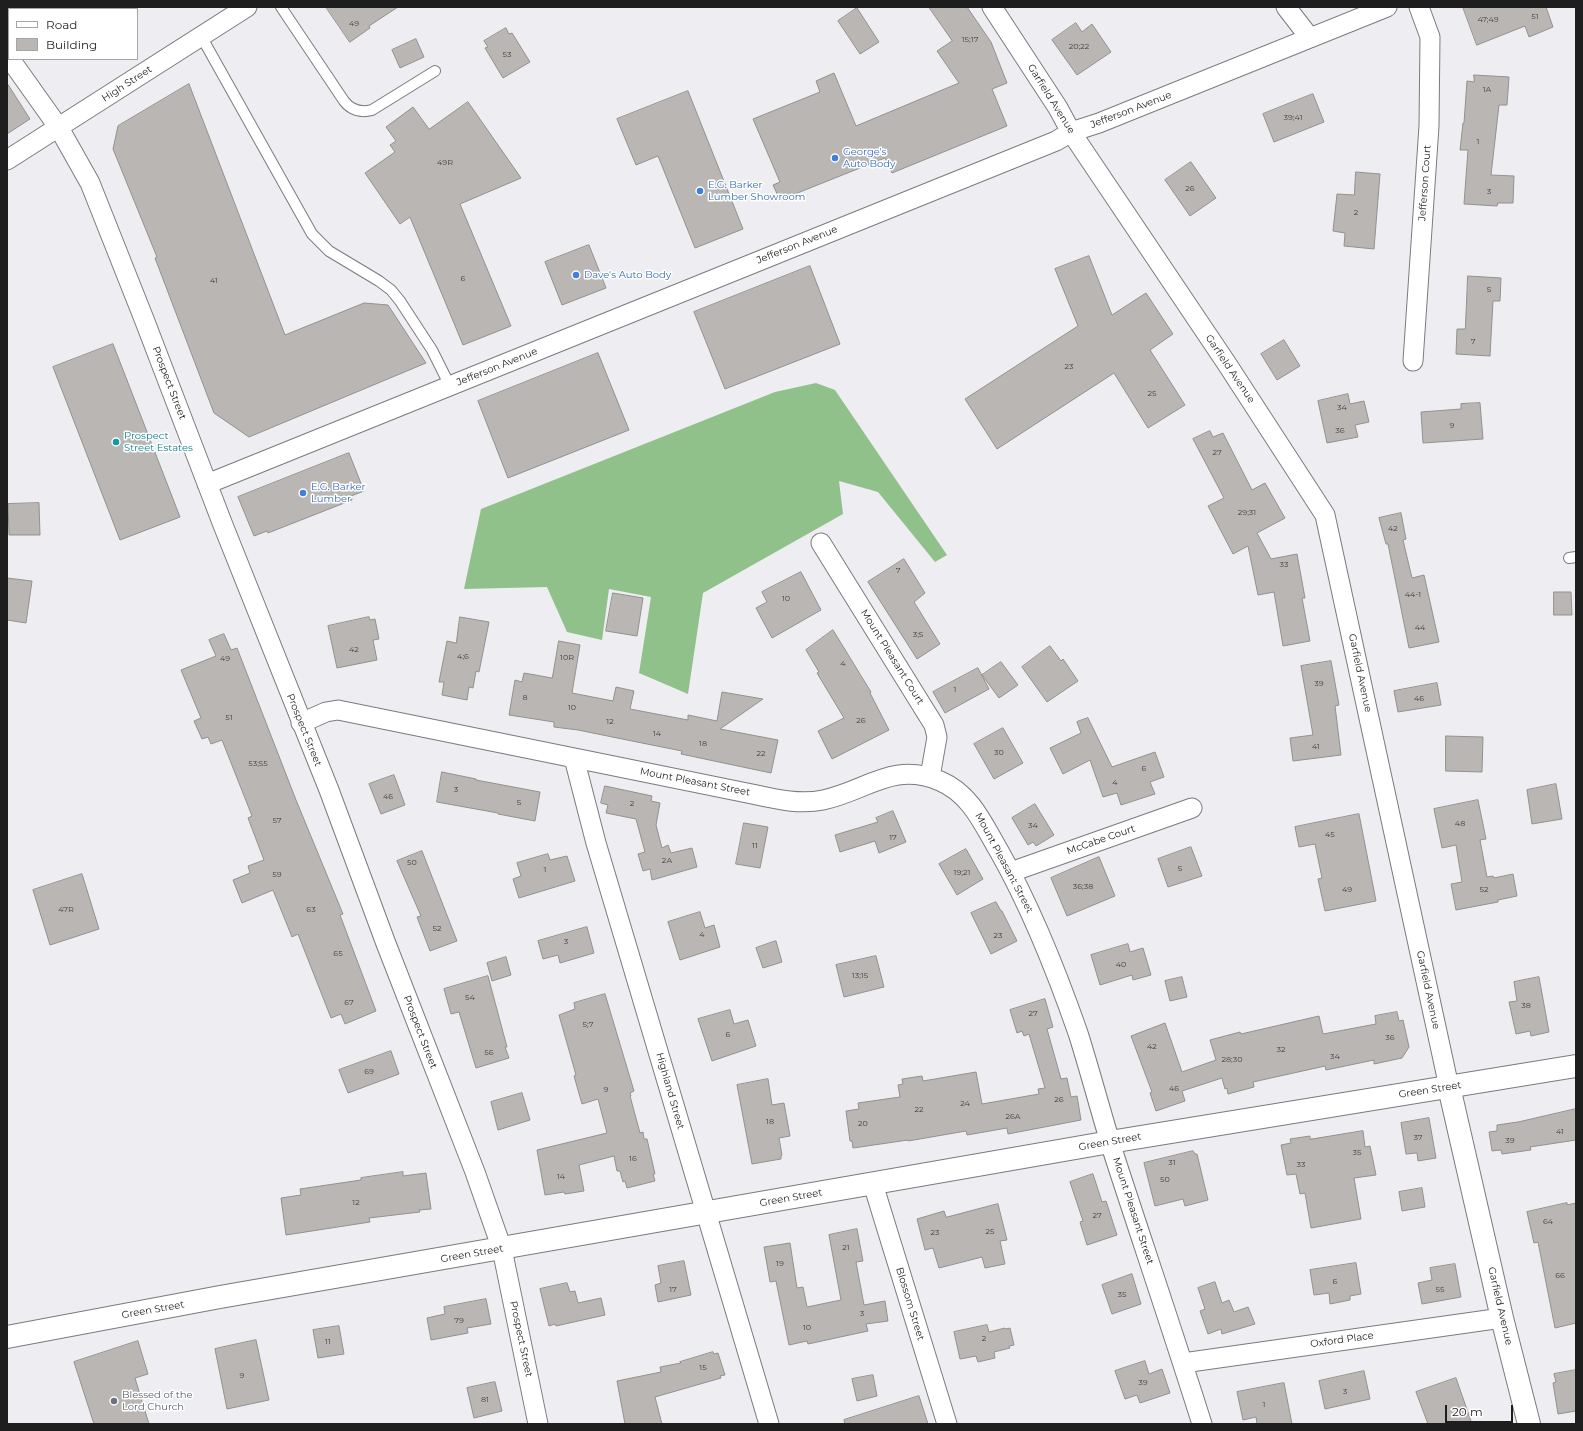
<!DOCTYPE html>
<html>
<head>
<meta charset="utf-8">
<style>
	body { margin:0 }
	#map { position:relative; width:1583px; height:1431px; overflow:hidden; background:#eeedf1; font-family:Montserrat,sans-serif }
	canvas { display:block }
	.frame { position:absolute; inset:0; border:8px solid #1e1e1f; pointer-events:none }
	.legend { position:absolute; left:8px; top:8px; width:130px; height:52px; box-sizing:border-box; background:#fff; border:1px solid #a5a5a5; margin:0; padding:5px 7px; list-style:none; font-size:12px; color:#1e1e1f }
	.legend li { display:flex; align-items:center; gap:8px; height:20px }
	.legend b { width:20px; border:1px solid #a5a5a5 }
	.scale { position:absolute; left:1445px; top:1405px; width:68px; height:18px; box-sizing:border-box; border:2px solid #1e1e1f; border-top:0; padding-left:5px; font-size:12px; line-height:14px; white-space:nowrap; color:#1e1e1f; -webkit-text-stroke:3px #fff; paint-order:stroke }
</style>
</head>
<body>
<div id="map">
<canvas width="1583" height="1431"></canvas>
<div class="frame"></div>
<ul class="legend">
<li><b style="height:5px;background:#fff"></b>Road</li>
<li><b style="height:11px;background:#b9b6b3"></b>Building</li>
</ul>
<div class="scale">20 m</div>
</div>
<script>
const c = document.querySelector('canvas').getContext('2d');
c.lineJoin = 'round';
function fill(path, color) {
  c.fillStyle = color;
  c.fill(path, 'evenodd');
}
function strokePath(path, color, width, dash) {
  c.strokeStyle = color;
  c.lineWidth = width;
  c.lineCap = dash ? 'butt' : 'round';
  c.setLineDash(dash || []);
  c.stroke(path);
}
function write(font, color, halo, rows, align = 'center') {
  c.font = font + ' Montserrat,sans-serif';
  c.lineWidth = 3;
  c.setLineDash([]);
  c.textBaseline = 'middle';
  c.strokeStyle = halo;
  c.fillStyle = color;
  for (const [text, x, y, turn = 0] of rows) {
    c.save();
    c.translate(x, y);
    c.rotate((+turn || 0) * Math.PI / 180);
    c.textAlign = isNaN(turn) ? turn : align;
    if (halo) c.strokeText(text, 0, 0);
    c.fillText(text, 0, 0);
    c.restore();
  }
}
fill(new Path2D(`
	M816,383L835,390L947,555L935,562L878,492L839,481L843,514L703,593L688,694L639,673L651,597L609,589L602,640L567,632L547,587L464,589L481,509L775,392Z`), '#91c18b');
const building = new Path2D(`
	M326,7H398L369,26L370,28L350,42Z
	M929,7H967L991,42L1007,83L992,89L1007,126L892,173L885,158L780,200L773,185L780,182L753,119L820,92L816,81L834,73L856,126L959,83L937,51L952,41Z
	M1463,7H1546L1553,27L1529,37L1525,26L1477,45Z
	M857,8L879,42L860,54L838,21Z
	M1076,23L1082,32L1092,24L1111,52L1077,75L1052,40Z
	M506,28L509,34L512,33L530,62L503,78L485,48L488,47L484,41Z
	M416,39L424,57L400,68L392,50Z
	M1474,75L1509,77L1507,105H1499L1491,175L1514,176L1513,203H1498L1497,206L1464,204L1468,150H1460L1463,123H1464L1467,81L1474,82Z
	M7,83L30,119L7,134Z
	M189,84L285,335L364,303L388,305L426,363L249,437L214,413L155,258L157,257L113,149L118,126Z
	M688,91L743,229L695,248L658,156L636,165L617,119Z
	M1313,94L1324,122L1274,142L1263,114Z
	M468,102L521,178L460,204L511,326L463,345L410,217L400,224L365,173L395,152L390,145L396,141L386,127L413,107L429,129Z
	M1191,162L1216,198L1190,216L1165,180Z
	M1356,172L1380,174L1374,249L1344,246L1345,233L1333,231L1337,194L1354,195Z
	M589,245L606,288L562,305L545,262Z
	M1089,256L1112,315L1146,293L1173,334L1150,350L1185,405L1148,428L1114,373L997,449L965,399L1078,326L1055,269Z
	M810,266L840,344L725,389L694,312Z
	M1468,276L1501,278L1500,301H1493L1490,356L1456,354L1457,329H1465Z
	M1284,340L1300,366L1277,380L1261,354Z
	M113,344L180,517L120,540L53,367Z
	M598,353L629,430L508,478L478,401Z
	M1348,394L1350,404L1364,401L1369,422L1355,425L1358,437L1327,443L1318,401Z
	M1480,403L1483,439L1423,443L1421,412L1461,409V404Z
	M1210,431L1213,437L1223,433L1252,490L1265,483L1285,518L1257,533L1271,559L1297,554L1305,598H1302L1310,641L1283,646L1274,592L1258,595L1248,546L1233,554L1208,506L1224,498L1193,439Z
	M349,453L364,491L351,496L352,500L268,533L267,531L254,536L238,497Z
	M39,503L40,535H9L8,504Z
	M1401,513L1406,539L1403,540L1412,578L1424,575L1439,642L1409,648L1388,544H1386L1379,518Z
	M904,559L925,593L914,602L940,644L917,659L868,582Z
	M801,572L821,610L772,638L756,608L767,602L762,592Z
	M7,578L32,581L26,623L7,620Z
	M1554,592H1571L1572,615H1554Z
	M613,593L643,598L637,636L606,631Z
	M369,617L370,620L375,619L379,639L373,640L377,660L337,668L328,626Z
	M460,617L489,622L479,672L476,671L473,688L469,687L467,700L442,695L444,682H439L447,641L456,643Z
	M833,630L871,692L870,693L889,730L832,759L818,731L844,718L817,673L819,672L806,650Z
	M224,634L231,650L237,648L296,800L343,914L340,915L376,1011L345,1024L341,1014L331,1018L298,934L292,937L273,890L242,903L233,880L250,873L248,866L264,860L248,818L252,816L222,740L211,744L208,737L202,739L194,721L201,718L181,670L216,656L209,640Z
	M559,641L580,645L572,693L613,701L616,687L634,691L630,709L688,720V715L717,721L722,692L763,699L720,729L778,740L771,773L681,754L682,751L632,741L578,730L554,727V722L509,715L515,680L522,682L524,673L552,678Z
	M1050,646L1061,661L1063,659L1078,681L1047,702L1022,667Z
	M1331,661L1339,705L1335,706L1341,755L1293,761L1290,738L1313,735L1301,666Z
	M1001,662L1018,685L999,698L982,675Z
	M978,668L989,689L945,713L933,692Z
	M1437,683L1441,705L1398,712L1394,691Z
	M1088,718L1112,767L1155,752L1164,777L1150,782L1155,794L1121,805L1117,793L1103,797L1090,760L1063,774L1050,748L1081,733L1077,722Z
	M1003,728L1023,763L994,779L974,744Z
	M1446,736L1483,737L1482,772L1446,771Z
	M442,772L476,779V780L540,792L535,821L498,814V813L437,802Z
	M394,775L405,805L381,814L369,784Z
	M1556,784L1562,819L1532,824L1527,790Z
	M605,786L652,796L651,801L660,803L656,825L662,848L668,845L671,853L692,848L697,867L652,880L650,869L643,871L638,854L645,852L636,819L606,813L608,805L601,803Z
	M1478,800L1486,839L1480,840L1487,877L1493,876L1494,878L1513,874L1517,896L1498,900V902L1456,910L1451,884L1462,882L1456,845L1442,848L1434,809Z
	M1035,804L1054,835L1036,846L1033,842L1028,845L1012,818Z
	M893,811L906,842L879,853L875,841L840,852L835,835L878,822L876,818Z
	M1359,814L1376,901L1325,911L1318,879L1322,878L1315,844L1299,847L1295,827Z
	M744,823L768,827L760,868L736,864Z
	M1191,847L1202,876L1168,887L1158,859Z
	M966,849L983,879L957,895L939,864Z
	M422,851L457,941L430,951L417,917L421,916L397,861Z
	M548,854L550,860L567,856L575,881L519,898L513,879L521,876L517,863Z
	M1099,857L1115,896L1067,916L1051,878Z
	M82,874L99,929L50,945L33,890Z
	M996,902L1001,911H1002L1017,941L991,954L971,913Z
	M700,912L705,928L714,925L720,947L680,960L668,922Z
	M587,927L594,953L560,963L558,955L543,959L538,941Z
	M776,941L782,962L763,968L756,948Z
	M1128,944L1130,952L1143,948L1151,975L1133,980L1132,975L1100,985L1091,955Z
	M876,956L884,987L844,997L836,965Z
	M506,957L511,975L492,981L487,963Z
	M488,976L507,1047H505L509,1058L476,1068L459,1012L451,1014L444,989Z
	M1182,977L1187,997L1170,1001L1165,981Z
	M1539,977L1549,1032L1531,1036L1530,1031L1516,1034L1509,1002L1517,1001L1514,982Z
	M605,994L634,1091L630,1093L631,1096H630L640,1133L643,1132L644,1139H647L655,1174H653L655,1181L627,1188L625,1181L623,1182L620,1171H617L614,1156L579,1165L584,1191L565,1194L564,1192L545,1195L537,1150L607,1133L598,1099L582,1104L574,1076L576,1075L559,1015L575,1009L574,1003Z
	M1045,999L1053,1027L1047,1029L1061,1079L1067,1078L1071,1097L1077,1096L1081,1120L1008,1134L1007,1128L967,1135L966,1131L908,1141V1140L853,1148L852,1141H850L846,1111L859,1109L858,1103L900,1097L898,1085L903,1084L902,1079L922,1076L923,1081L976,1072L982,1104L1039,1094L1038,1089L1045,1088L1029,1034L1024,1036L1022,1031L1017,1033L1010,1010Z
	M730,1010L734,1024L748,1020L756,1046L712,1061L698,1019Z
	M1397,1012L1399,1021L1403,1020L1409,1047L1402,1058L1374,1064V1060L1326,1070L1325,1066L1253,1082L1254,1087L1228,1094L1227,1088L1225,1089L1222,1078L1182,1091L1185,1101L1156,1111L1150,1093L1152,1092L1131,1036L1165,1023L1182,1072L1216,1060L1210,1040L1240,1032L1241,1034L1319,1016L1323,1034L1376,1024L1375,1016Z
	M391,1051L399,1074L348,1093L339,1070Z
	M768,1079L772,1105L784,1103L790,1136L779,1138L782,1155L781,1156V1159L752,1164L737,1085Z
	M522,1093L530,1120L498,1130L491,1102Z
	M1576,1109V1140L1530,1147L1531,1150L1502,1154L1501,1150L1492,1151L1489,1132L1497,1131V1125L1518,1122Z
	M1429,1118L1436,1158L1418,1161L1417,1153L1406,1154L1401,1123Z
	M1363,1131L1365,1147L1370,1146L1376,1175L1354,1178L1361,1219L1311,1228L1305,1193L1300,1194L1296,1174L1287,1175L1281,1145L1291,1143L1290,1139L1310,1136V1139Z
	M1193,1151L1195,1154H1197L1208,1200L1185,1206L1183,1199L1155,1206L1144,1163Z
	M403,1172V1176L426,1173L431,1209L419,1210L420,1212L369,1218L370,1222L286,1235L281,1198L301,1195L300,1189L361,1180V1178Z
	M1093,1174L1102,1202L1106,1201L1117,1235L1087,1245L1080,1222L1083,1221L1070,1182Z
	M1422,1188L1425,1207L1402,1211L1399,1192Z
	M1567,1203V1205L1576,1203V1323L1555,1328L1538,1242L1534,1243L1527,1212Z
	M998,1204L1007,1240L1000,1241L1005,1264L985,1268L982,1257L939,1268L933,1248L925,1250L917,1219L944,1211L946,1217Z
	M857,1229L863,1261L856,1262L864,1305L885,1301L888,1321L866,1324L868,1331L808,1344L807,1341L789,1345L776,1281L770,1282L764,1247L790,1243L797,1288L803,1287L807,1307L841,1300L829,1235Z
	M684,1261L691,1295L658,1302L655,1285L661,1283L658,1266Z
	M1356,1263L1361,1294L1350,1296V1300L1330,1304L1329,1293L1314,1295L1310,1270Z
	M1455,1264L1461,1297L1422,1304L1418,1283L1432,1280L1430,1268Z
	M1132,1274L1141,1304L1112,1314L1102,1285Z
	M1215,1282L1222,1303L1229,1300L1234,1312L1248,1307L1255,1324L1222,1334L1221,1329L1208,1334L1200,1311L1205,1309L1198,1288Z
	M567,1283L570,1292L575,1291L578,1303L601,1298L605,1315L556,1326L555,1324L549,1326L540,1289Z
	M486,1299L491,1324L467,1328L468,1333L431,1340L427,1318L445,1314L444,1307Z
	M987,1325L989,1332L1005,1328L1006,1329L1010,1328L1014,1345L1009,1346L1010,1348L994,1352L995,1358L978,1362L976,1356L960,1359L954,1332Z
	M339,1326L344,1354L318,1358L313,1330Z
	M256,1340L269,1400L227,1409L215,1349Z
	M138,1341L148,1374L135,1378L149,1424H94L74,1362Z
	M713,1352L714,1354L718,1353L725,1375L720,1376L721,1378L655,1397L662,1424H625L617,1381L661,1372L660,1367L681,1363L680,1362Z
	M1145,1361L1149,1374L1162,1369L1170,1393L1140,1403L1137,1395L1125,1399L1115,1371Z
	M1576,1370V1411L1558,1414L1553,1383L1556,1382L1554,1374Z
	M1364,1371L1370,1399L1325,1409L1319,1381Z
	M873,1375L877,1396L857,1401L852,1379Z
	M1456,1378L1472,1424H1428L1416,1392Z
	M495,1382L502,1411L474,1418L467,1388Z
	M1284,1383L1292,1424H1257L1256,1417L1243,1420L1237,1392Z
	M919,1396L928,1424H845L844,1420Z`);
fill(building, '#b9b6b3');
strokePath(building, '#93918e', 1);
const service = new Path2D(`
	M281,7L344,101C351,110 361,113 372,110L435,71
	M201,36L312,234L329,251L379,281L391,290L400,301L432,350L450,386
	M1569,558L1576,557`);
const minor = new Path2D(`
	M992,7L1058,108L1071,132L1227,364L1325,515L1449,1087
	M1286,7L1310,38
	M10,59L59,128L90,183L144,319L223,525L329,790L385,941L475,1172L502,1249L538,1424
	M7,160L247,7
	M1413,361L1429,126L1430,37L1419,7
	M207,484L1056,141L1071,132L1099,123L1387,7
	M821,543L934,725L937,737L930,777
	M301,723L326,712L338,710L752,794C775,799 800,805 823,800C866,791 893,761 940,781C971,794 983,824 999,851C1032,909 1056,970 1078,1033C1091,1074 1102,1117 1115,1158C1144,1247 1174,1335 1202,1424
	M574,758L596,843L769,1424
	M1011,872L1192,808
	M873,1184L947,1424
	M1183,1363L1502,1318`);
const tertiary = new Path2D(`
	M1449,1087L1502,1318L1529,1424
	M7,1337L220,1297L1110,1142L1576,1066`);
strokePath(service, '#7b7a7d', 12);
strokePath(minor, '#7b7a7d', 21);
strokePath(tertiary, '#7b7a7d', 24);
strokePath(service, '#fff', 10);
strokePath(minor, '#fff', 19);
strokePath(tertiary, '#fff', 22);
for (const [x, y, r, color] of [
	[835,158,4,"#3f7fe0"],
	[700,191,4,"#3f7fe0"],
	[576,275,4,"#3f7fe0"],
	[116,442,4,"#0f9aa8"],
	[303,493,4,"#3f7fe0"],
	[114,1401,4,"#6b7280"]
]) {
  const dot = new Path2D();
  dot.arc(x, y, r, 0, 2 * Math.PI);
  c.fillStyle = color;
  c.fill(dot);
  strokePath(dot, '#fff', 1.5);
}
write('8px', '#454444', null, [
	["51",1535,17],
	["47;49",1488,20],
	["49",354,24],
	["15;17",970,40],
	["20;22",1079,47],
	["53",507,55],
	["1A",1487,90],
	["39;41",1293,118],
	["1",1478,142],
	["49R",445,163],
	["26",1190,189],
	["3",1489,192],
	["2",1356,213],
	["6",463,279],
	["41",214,281],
	["5",1489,290],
	["7",1473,342],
	["23",1069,367],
	["25",1152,394],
	["34",1342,408],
	["9",1452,426],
	["36",1340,431],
	["27",1217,453],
	["29;31",1247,513],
	["42",1393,529],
	["33",1284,565],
	["7",898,571],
	["44-1",1413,595],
	["10",786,599],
	["44",1420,628],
	["3;5",918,635],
	["42",354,650],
	["4;6",463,657],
	["10R",567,658],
	["49",225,659],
	["4",843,664],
	["39",1319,684],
	["1",955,690],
	["8",525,698],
	["46",1419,699],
	["10",572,708],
	["51",229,718],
	["26",861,721],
	["12",610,722],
	["14",657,734],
	["18",703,744],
	["41",1316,747],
	["30",999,753],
	["22",761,754],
	["53;55",258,764],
	["6",1144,769],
	["4",1115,783],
	["3",456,790],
	["46",388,797],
	["5",519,803],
	["2",632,804],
	["57",277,821],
	["48",1460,824],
	["34",1033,826],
	["45",1330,835],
	["17",893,838],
	["11",755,846],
	["2A",667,861],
	["50",412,863],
	["5",1180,869],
	["1",545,870],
	["19;21",962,873],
	["59",277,875],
	["36;38",1083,887],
	["49",1347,890],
	["52",1484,890],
	["47R",66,910],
	["63",311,910],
	["52",437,929],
	["4",702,935],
	["23",998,936],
	["3",566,942],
	["65",338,954],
	["40",1121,965],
	["13;15",860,976],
	["54",470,998],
	["67",349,1003],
	["38",1526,1006],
	["27",1033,1014],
	["5;7",588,1025],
	["6",728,1035],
	["36",1390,1038],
	["42",1152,1047],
	["32",1281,1050],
	["56",489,1053],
	["34",1335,1057],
	["28;30",1232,1060],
	["69",369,1072],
	["46",1174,1089],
	["9",606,1090],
	["26",1059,1100],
	["24",965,1104],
	["22",919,1110],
	["26A",1013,1117],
	["18",770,1122],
	["20",863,1124],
	["41",1560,1132],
	["37",1418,1138],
	["39",1510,1141],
	["35",1357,1153],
	["16",633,1159],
	["31",1172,1163],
	["33",1301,1165],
	["14",561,1177],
	["50",1165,1180],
	["12",356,1203],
	["27",1097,1216],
	["64",1548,1222],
	["25",990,1232],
	["23",935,1233],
	["21",846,1248],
	["19",780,1264],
	["66",1560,1276],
	["6",1335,1282],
	["17",673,1290],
	["55",1440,1290],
	["35",1122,1295],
	["3",862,1314],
	["79",459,1321],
	["10",807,1328],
	["2",984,1339],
	["11",328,1342],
	["15",703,1368],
	["9",242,1376],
	["39",1143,1383],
	["3",1345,1392],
	["81",485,1400],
	["1",1264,1405]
]);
write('10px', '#1e1e1f', '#fff', [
	["High Street",127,84,-33],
	["Garfield Avenue",1051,99,58],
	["Jefferson Avenue",1131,110,-21],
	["Jefferson Court",1425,183,-86],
	["Jefferson Avenue",797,245,-22],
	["Jefferson Avenue",497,367,-22],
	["Garfield Avenue",1230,369,56],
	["Prospect Street",169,383,69],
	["Mount Pleasant Court",892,657,58],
	["Garfield Avenue",1360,673,78],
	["Prospect Street",304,730,68],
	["Mount Pleasant Street",695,782,11],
	["McCabe Court",1101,840,-19],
	["Mount Pleasant Street",1004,863,62],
	["Garfield Avenue",1428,990,78],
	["Prospect Street",420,1032,69],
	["Green Street",1430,1090,-9],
	["Highland Street",670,1091,74],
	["Green Street",1110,1142,-10],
	["Green Street",791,1198,-10],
	["Mount Pleasant Street",1133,1211,72],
	["Green Street",472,1254,-10],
	["Blossom Street",910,1304,73],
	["Garfield Avenue",1500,1306,77],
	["Green Street",153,1310,-10],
	["Prospect Street",521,1339,78],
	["Oxford Place",1342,1340,-8]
]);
write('10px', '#366cbe', '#fff', [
	["George's",843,152],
	["Auto Body",843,164],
	["E.G. Barker",708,185],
	["Lumber Showroom",708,197],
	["Dave's Auto Body",584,275],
	["E.G. Barker",311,487],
	["Lumber",311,499]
], 'left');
write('10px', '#0d838f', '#fff', [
	["Prospect",124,436],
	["Street Estates",124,448]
], 'left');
write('10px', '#5b616d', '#fff', [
	["Blessed of the",122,1395],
	["Lord Church",122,1407]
], 'left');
</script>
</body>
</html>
